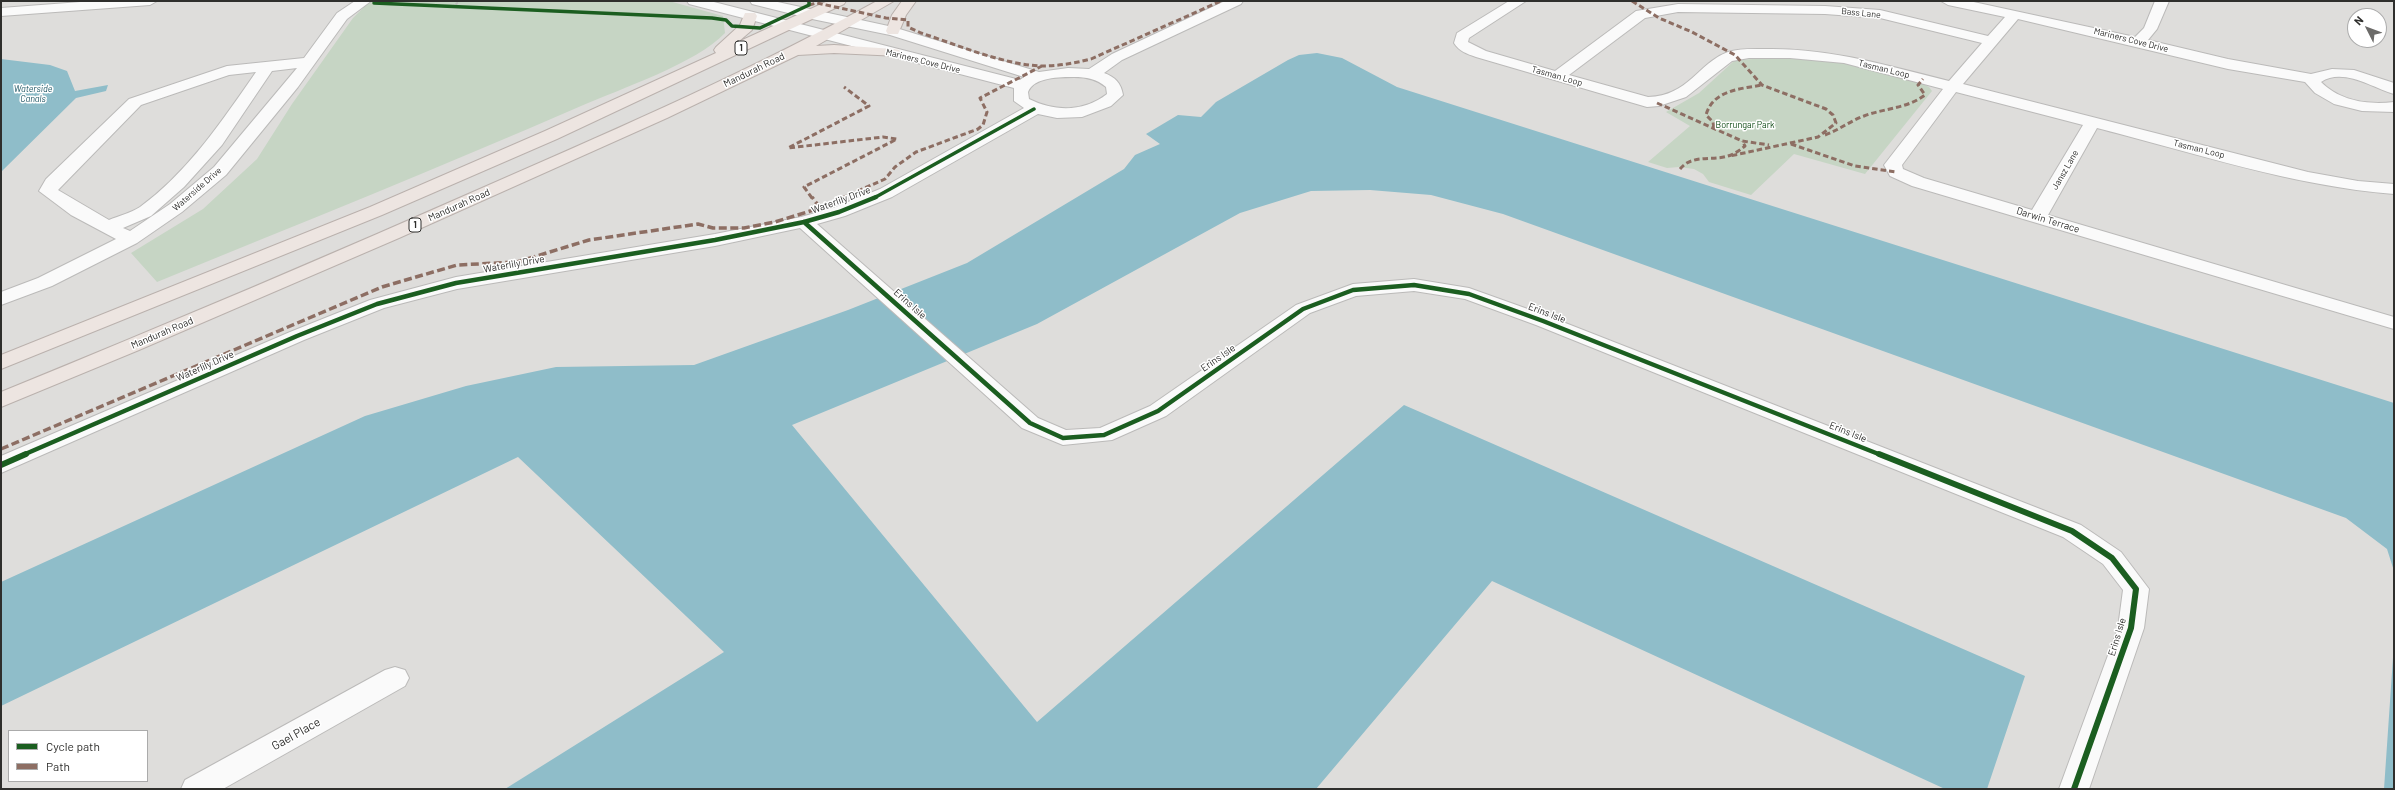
<!DOCTYPE html>
<html>
<head>
<meta charset="utf-8">
<style>
	body { margin:0 }
	#map { position:relative; width:2395px; height:790px; overflow:hidden; background:#dedddb; font-family:Barlow,sans-serif }
	canvas { display:block }
	.frame { position:absolute; inset:0; border:2px solid #2e2e2c; pointer-events:none }
	.legend { position:absolute; left:8px; top:730px; width:140px; height:52px; box-sizing:border-box; background:#fff; border:1px solid #ababab; margin:0; padding:5px 7px; list-style:none; font-size:12px; color:#2e2e2c }
	.legend li { display:flex; align-items:center; gap:8px; height:20px }
	.legend b { width:20px; border:1px solid #ababab }
	.north { position:absolute; left:2347px; top:8px; width:40px; height:40px; box-sizing:border-box; background:#fff; border:1px solid #ababab; border-radius:50%; rotate:312deg; font-size:11px; font-weight:700; line-height:16px; text-align:center; color:#2e2e2c }
	.north::after { content:''; display:block; margin:auto; width:14px; height:18px; background:#6c6b69; clip-path:polygon(50% 0,100% 100%,50% 72%,0 100%) }
</style>
</head>
<body>
<div id="map">
<canvas width="2395" height="790"></canvas>
<div class="frame"></div>
<ul class="legend">
<li><b style="height:5px;background:#1b5e20"></b>Cycle path</li>
<li><b style="height:5px;background:#8d6e63"></b>Path</li>
</ul>
<div class="north">N</div>
</div>
<script>
const c = document.querySelector('canvas').getContext('2d');
c.lineJoin = 'round';
function fill(path, color) {
  c.fillStyle = color;
  c.fill(path, 'evenodd');
}
function strokePath(path, color, width, dash) {
  c.strokeStyle = color;
  c.lineWidth = width;
  c.lineCap = dash ? 'butt' : 'round';
  c.setLineDash(dash || []);
  c.stroke(path);
}
function write(font, color, halo, rows, align = 'center') {
  c.font = font + ' Barlow,sans-serif';
  c.lineWidth = 3;
  c.setLineDash([]);
  c.textBaseline = 'middle';
  c.strokeStyle = halo;
  c.fillStyle = color;
  for (const [text, x, y, turn = 0] of rows) {
    c.save();
    c.translate(x, y);
    c.rotate((+turn || 0) * Math.PI / 180);
    c.textAlign = isNaN(turn) ? turn : align;
    if (halo) c.strokeText(text, 0, 0);
    c.fillText(text, 0, 0);
    c.restore();
  }
}
fill(new Path2D(`
	M370,1H669L723,16L725,33C697,63 620,89 581,106C441,167 299,224 157,282L131,253L203,209L257,159L292,104L353,18Z
	M1789,57L1843,62L1919,82L1929,87L1932,91L1865,174L1794,154L1751,195L1709,182L1703,174L1694,169L1679,167L1667,168L1648,162L1690,126L1666,112L1699,93L1735,60Z`), '#c6d5c4');
fill(new Path2D(`
	M1317,53L1342,58L1397,87L2394,403V571L2387,549L2346,518L1503,214L1431,195L1370,190L1311,191L1240,213L1037,324L792,425L1037,722L1404,405L2025,676L1987,789H1945L1492,581L1316,789H505L724,652L518,457L1,706V582L365,416L466,386L556,367L694,365L848,310L967,263L1124,169L1135,155L1160,144L1146,134L1178,115L1201,117L1216,102L1288,60L1299,55Z
	M1,59L50,65L67,71L75,91L108,85L106,91L76,98L1,172Z
	M2394,643V789H2384Z`), '#8fbdc9');
const minor = new Path2D(`
	M94,1H157L150,5L1,16V8Z
	M355,1H371L347,19L298,87L226,175L182,212L137,243L52,286L1,305V292L38,278L116,239L71,215L39,191L46,179L129,99L227,66L304,58L337,13ZM297,68L214,167L170,204L130,231L123,228L151,216L184,187L222,145L272,71ZM256,72C222,121 188,172 140,207C131,213 118,216 109,220L58,190L141,105L229,75Z
	M687,1H710L1020,80L1024,77L890,35L812,19L752,4L750,1H773L893,27L1039,72L1068,68L1089,69L1112,54L1225,1H1243L1241,4L1122,60L1104,73C1115,77 1121,83 1123,95L1111,106L1082,117L1057,118L1038,114L892,197L845,216L817,224L1038,418L1066,430L1100,428L1150,406L1296,305L1353,284L1414,279L1469,288L1550,317L2081,525L2121,552L2149,589L2144,628L2089,789H2059L2118,628L2123,590L2103,564L2063,537L1536,325L1465,299L1414,291L1356,296L1310,313L1166,416L1112,440L1063,445L1022,428L800,228L715,246L457,289L384,308L304,340L1,473V456L290,332L370,300L456,277L715,234L801,217L833,208L880,189L1024,108L1014,101V88L689,4ZM1074,77C1086,77 1097,79 1106,87L1107,94C1084,112 1055,112 1029,99L1028,92C1034,77 1060,77 1074,77Z
	M1509,1H1526L1469,38L1468,42L1486,51L1555,71L1636,11L1678,4L1825,6L1880,10L1988,36L2005,17L1948,5L1941,1H1969L2135,37L2144,28L2155,1H2169L2157,29L2148,40L2228,59L2311,74L2332,69L2354,70L2394,83V94C2373,88 2343,67 2321,82C2340,101 2368,105 2394,102V112L2362,111L2334,104L2315,93L2305,82L2228,69L2018,19L1963,84L2308,172L2358,181L2394,184V194C2293,186 2195,153 2097,128L2048,215L2394,317V329L1912,186L1890,176L1884,165L1943,89L1844,63L1790,58H1749L1732,61L1686,97L1659,106L1647,107L1476,57C1467,54 1459,51 1454,43L1457,33ZM1678,12L1825,14L1880,18L1982,43L1949,81C1889,66 1830,48 1767,49C1755,49 1740,48 1728,52C1698,63 1689,96 1648,97L1569,75L1645,18ZM1956,92L2083,125L2032,210L1924,178L1903,169L1902,165Z
	M395,667L405,670L409,678L405,686L223,789H181L185,780L385,670Z`);
const highway = new Path2D(`
	M828,1H846L844,4L557,139L382,215L1,369V355L370,207L545,131L716,53L714,50L716,47L740,25L745,13H755L757,16L752,30L738,42Z
	M877,1H894L816,46L834,45L894,49L899,50L901,53L899,56L834,53L798,55L667,118L399,238L139,350L1,407V392C168,324 333,254 498,181C626,125 754,69 877,1Z
	M902,1H916L906,15L898,34H888L886,31L892,15Z`);
strokePath(minor, '#bbbab9', 2);
strokePath(highway, '#bab1ad', 2);
strokePath(new Path2D(`
	M452,7L460,1`), '#bdbdbc', 2, [3, 1.5]);
fill(minor, '#fafafa');
fill(highway, '#ede5e1');
strokePath(new Path2D(`
	M1632,1L1659,18L1692,32L1735,55L1762,85L1826,109L1833,115L1836,123L1818,137L1730,156
	M809,5L817,3L886,18L908,20V27L921,33C958,45 1004,65 1042,66C1059,66 1075,63 1091,59L1221,1
	M1657,103L1742,141L1769,145
	M1714,128L1713,122L1706,115C1713,90 1740,89 1762,85
	M1825,135C1839,130 1850,121 1864,116C1885,108 1906,109 1925,95L1918,85L1923,79
	M1791,144L1855,166L1896,172
	M1680,169C1692,154 1712,161 1728,156C1735,154 1740,150 1745,146L1742,141
	M812,198L804,187L897,139L883,137L788,148L869,106L844,87
	M842,198L885,179L895,167L916,152L978,129L983,125L987,112L980,98L1042,66`), '#8d6e63', 3, [5.5, 3]);
strokePath(new Path2D(`
	M820,208L845,197
	M1,449L382,287L457,265L517,262L589,240L698,224L713,228H744L775,222L820,208L812,197`), '#8d6e63', 3.5, [8, 3.5]);
strokePath(new Path2D(`
	M374,3L712,18L726,20L732,26L760,28L809,5V1
	M874,198L1034,109`), '#1b5e20', 3.5);
strokePath(new Path2D(`
	M804,222L1030,423L1063,438L1104,435L1158,411L1303,309L1353,290L1414,285L1469,294L1543,321L1881,455
	M23,455L297,336L377,304L456,283L715,240L804,222L839,212L876,197`), '#1b5e20', 4.5);
strokePath(new Path2D(`
	M1879,454L2072,531L2112,558L2136,589L2131,628L2074,789
	M1,465L26,454`), '#1b5e20', 6);
write('9px', '#2e2e2c', '#fff', [
	["Bass Lane",1861,13,6],
	["Mariners Cove Drive",2131,40,14],
	["Mariners Cove Drive",923,61,14],
	["Tasman Loop",1884,69,14],
	["Tasman Loop",1557,76,16],
	["Tasman Loop",2199,149,14],
	["Jansz Lane",2065,170,-60],
	["Waterside Drive",197,189,-41]
]);
for (const [x, y, w] of [
	[741,48,12],
	[415,225,12]
]) {
  const box = new Path2D();
  box.roundRect(x - w / 2, y - 7, w, 14, 3);
  c.fillStyle = '#fff';
  c.fill(box);
  strokePath(box, '#2e2e2c', 1);
}
write('bold 9px', '#2e2e2c', null, [
	["1",741,48],
	["1",415,225]
]);
write('italic 9px', '#1c5361', '#fff', [
	["Waterside",33,89],
	["Canals",33,99]
]);
write('9px', '#114c17', '#fff', [
	["Borrungar Park",1745,125]
]);
write('10px', '#2e2e2c', '#fff', [
	["Mandurah Road",754,70,-26],
	["Waterlily Drive",841,200,-20],
	["Mandurah Road",459,205,-24],
	["Darwin Terrace",2048,220,17],
	["Waterlily Drive",514,264,-10],
	["Erins Isle",910,304,42],
	["Erins Isle",1547,313,21],
	["Mandurah Road",162,333,-23],
	["Erins Isle",1218,358,-35],
	["Waterlily Drive",205,366,-24],
	["Erins Isle",1848,432,22],
	["Erins Isle",2117,637,-73]
]);
write('12px', '#2e2e2c', '#fff', [
	["Gael Place",296,734,-29]
]);
</script>
</body>
</html>
